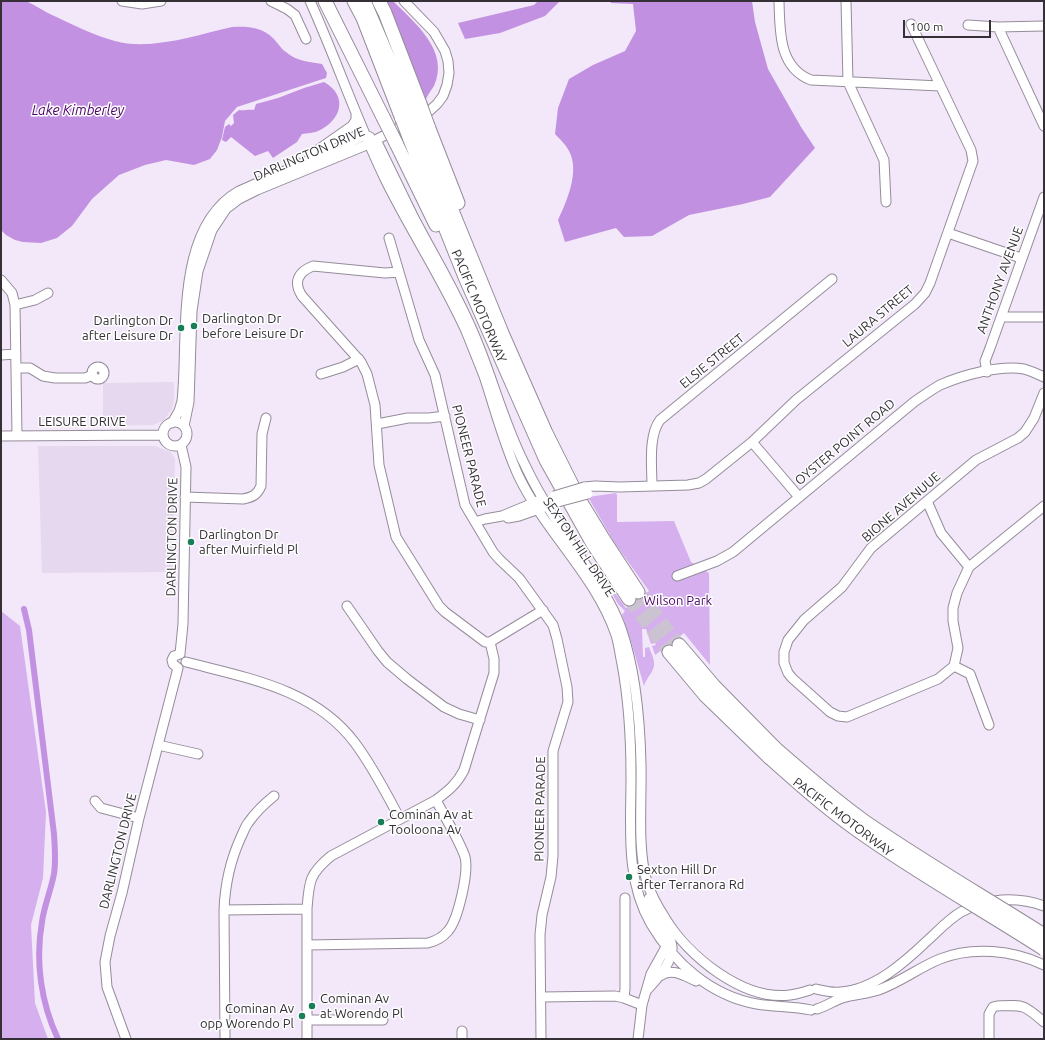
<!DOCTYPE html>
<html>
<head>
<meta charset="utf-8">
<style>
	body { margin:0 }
	#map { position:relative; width:1045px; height:1040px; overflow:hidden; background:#f2e8f9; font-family:Ubuntu,sans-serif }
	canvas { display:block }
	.frame { position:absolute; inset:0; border:2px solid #343036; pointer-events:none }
	.scale { position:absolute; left:903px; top:20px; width:88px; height:18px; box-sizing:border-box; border:2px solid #343036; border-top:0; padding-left:5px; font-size:12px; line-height:14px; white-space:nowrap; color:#343036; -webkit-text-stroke:3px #fff; paint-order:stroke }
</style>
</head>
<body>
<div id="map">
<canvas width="1045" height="1040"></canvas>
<div class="frame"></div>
<div class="scale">100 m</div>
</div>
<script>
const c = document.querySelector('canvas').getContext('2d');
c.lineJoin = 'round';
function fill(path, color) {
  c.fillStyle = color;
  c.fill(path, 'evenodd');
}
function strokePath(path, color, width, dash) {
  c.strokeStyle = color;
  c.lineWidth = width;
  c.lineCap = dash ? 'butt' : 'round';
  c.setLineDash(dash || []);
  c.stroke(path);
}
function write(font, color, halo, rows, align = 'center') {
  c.font = font + ' Ubuntu,sans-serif';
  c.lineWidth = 3;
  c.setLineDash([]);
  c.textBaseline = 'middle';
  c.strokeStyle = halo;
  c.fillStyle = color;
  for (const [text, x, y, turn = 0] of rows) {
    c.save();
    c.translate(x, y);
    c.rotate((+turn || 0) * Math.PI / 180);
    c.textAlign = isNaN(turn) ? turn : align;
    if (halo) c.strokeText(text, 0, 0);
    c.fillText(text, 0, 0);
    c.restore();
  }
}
fill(new Path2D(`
	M174,382V400L172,409L163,421L153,425L103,426V383Z
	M38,446H155L171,452L175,459L173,572L42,573Z`), '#e6d8ee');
fill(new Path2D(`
	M616,493L617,495V522L674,521L691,562L709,573L710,665L684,633L655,655L652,646L656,645L655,643L651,644L646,629H642L643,657H645V648L649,647C651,652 654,658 654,663C655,671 646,678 644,686L630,638L622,615L625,611L618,604L613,595L615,593L626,608L649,591L614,542L588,497Z
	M1,611L20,626L46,812L43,878L31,925L35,1003L48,1039H1Z`), '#d6afee');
fill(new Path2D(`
	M386,1H393C415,23 450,51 434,86C431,90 428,95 426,99Z
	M610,1H752L755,22L768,69L801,127L815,148L770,197L743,204L689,215L652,236L624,237L616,228L565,242L558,220C567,201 580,171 569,151C566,145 560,139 555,134L558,108L569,79L593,65L625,51L636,31L633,4L611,3Z
	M324,82C349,96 341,121 318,131C314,133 307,133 302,134L297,142L273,158L268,151L255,156L231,137L226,142L222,140L225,127L229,124L231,126L234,123L233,115L239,110C243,111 249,109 254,110L256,104L278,98L304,88Z`), '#c290e0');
fill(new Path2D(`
	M1,1C8,1 18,0 25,1C34,4 42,10 50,14C71,24 93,35 115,41C151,51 196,35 232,27C247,26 262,27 273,38C278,43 281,49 286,52C296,61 310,62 322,64L327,73L326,78L237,107L225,121L222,137L217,150L210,159L194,165L166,160L145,165L119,175L92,199L72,226L57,238L41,243L23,242L15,240L6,235L1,230Z
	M538,1H560L545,16L500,33L465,39L458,23L534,5Z`), '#c391e1');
strokePath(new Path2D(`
	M24,609L29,630L54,834C55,848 56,861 54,874C51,890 44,906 42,922C35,961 41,1003 58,1039`), '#c391e1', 6);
strokePath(new Path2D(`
	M638,592L679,645
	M629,599L669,652`), '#ccc3d2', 13, [13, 6]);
const minor = new Path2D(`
	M122,1L142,4L161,1
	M271,1L287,9L295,15L306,39
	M310,1C337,61 358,124 387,183C412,233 443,280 466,331C472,346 478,361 484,376C495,409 504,445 519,477C546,533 596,576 616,635C619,645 620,655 622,664C629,702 631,739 631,777C631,827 625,879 651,924C674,963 711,996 757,1004C775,1007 793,1006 811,1010
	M779,1C780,30 778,67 811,80L940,86
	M846,1L848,82L884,160L886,202
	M968,25L998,27L1044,26
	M998,27L1044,126
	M376,140C389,166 401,192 414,218C434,256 456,292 473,332C492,375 503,422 525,465C537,491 553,516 569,540C588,569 609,595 621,628C636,671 640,719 641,764C642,800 637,849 647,882C651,895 658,907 665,918C688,956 743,1001 790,995C797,994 804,992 810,990
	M312,154L352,126L356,120V113
	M948,233L1021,258
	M389,238L419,340L435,375L465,505L493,552L499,559L519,578L553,625L557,639L567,687L568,702L553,751V856L551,877L542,915L540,935L541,1039
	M399,272L385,273L313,266C298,272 293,282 302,296L361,362L367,374L375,405L379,465L396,537L439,606L445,612L485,642H490
	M1,280L12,293L15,305L17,436
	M15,305L35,300L48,293
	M1001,317H1044
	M1,355L16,354
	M92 373a6 6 0 1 1 12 0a6 6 0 1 1-12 0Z
	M16,368H30L43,376L55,378H85L93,375
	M987,372L985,361L990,348L1044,197
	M321,374L343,367L359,359
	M1044,393L1034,418L1025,432L1018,438L976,460L871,548L842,587L804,620L788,640L784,652V663L788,673L792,678L830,712L838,716L847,717L938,679L954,666L958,648L953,621V608L957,593L969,567L1044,506
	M163 434a12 12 0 1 1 24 0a12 12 0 1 1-24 0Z
	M172,423L179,411L182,401C189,337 173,229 239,191L357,139L365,135L370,137
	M377,424L408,418H429L445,416
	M184,426L189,402L192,311L198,271L212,230L226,209L239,199L257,190L364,146L426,114L437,104L443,96L447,85L449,73L448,61L445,51L434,32L404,1
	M1,436L163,435
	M752,442L799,497
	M652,486C652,467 648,436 660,420L832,279
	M584,487L595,486L620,487L688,485L699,483L706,479L752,442L796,400L915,304L925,293L930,283L973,161L971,150L911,24
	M185,497L243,499C253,497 257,495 261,486L262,434L266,418
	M927,501L941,533L969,567
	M508,518L519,516L542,508
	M475,522L485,519L502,516L538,501
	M677,576L717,561L733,552L914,402C923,396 931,390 940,385C963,375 999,365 1024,369C1031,371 1038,374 1044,377
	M347,606L378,651L387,662L407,679L444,707L459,714L480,720
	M490,642L543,610
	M180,654L183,624L186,467L181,445
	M186,662C247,678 315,689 355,743C373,767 386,793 400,819
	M954,666L970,674L989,725
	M178,668L173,664L172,660L174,656L180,654
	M158,745L198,754
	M95,801L101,808L139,818
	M224,910L307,909
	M307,945L428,943C436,941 443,937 448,931C458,920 469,872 465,857C460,841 444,816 436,800
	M660,976C671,967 685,976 696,981
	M816,989C824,991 832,993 840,992C874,990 905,962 928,940C939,930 949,919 961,912C986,898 1017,896 1044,906
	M647,990C657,979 677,958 671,942C669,937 666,933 663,929C657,919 652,909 649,898
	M541,997L615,996L624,998L642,1005
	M624,998L625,989V898
	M817,1009C826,1006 834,1001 842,998C855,994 868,994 881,989C902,981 920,967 940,959C972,946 1013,950 1044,965
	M308,1020H383
	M126,1039L107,987L105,962L110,936L122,893L139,818L178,668
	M225,1039L224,910C225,884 230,861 241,837C243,833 245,827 248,823C255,813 264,804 274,796
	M307,1039V909C309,882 309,874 331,856L436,800C448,791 457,784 464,770L494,673V659L490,642
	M462,1039V1031
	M638,1039L642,1005L651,974L666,947
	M989,1039V1014L993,1007L997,1006C1024,1005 1023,1004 1044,1022`);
const highway = new Path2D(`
	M325,1L383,117
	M354,1L363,18L402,119
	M364,1L411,111
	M379,1L385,13L420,104
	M428,126L458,203
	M420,132L502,333L546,433L580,501L602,537L638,592
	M409,137L465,277L546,460L593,544L629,599
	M396,143L436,225
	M679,645L714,686L777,750
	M669,652L705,695L770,758`);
strokePath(minor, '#958c9a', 11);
strokePath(highway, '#958c9a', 15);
strokePath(minor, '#fff', 9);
strokePath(highway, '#fff', 13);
const minorBridge = new Path2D(`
	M554,496L584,487
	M558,502L588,494`);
const highwayBridge = new Path2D(`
	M420,104L428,126
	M411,111L420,132
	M383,117L396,143
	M402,119L409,137
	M777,750C805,774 833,799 864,821C922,861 984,897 1044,935
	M770,758C798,783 826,808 857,830C917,873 982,909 1044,949`);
strokePath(minorBridge, '#958c9a', 11, []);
strokePath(highwayBridge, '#958c9a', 15, []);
strokePath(minorBridge, '#fff', 9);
strokePath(highwayBridge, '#fff', 13);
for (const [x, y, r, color] of [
	[194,326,4,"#187e58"],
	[181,328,4,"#187e58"],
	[191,542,4,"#187e58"],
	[381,822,4,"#187e58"],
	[629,877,4,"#187e58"],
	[312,1006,4,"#187e58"],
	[302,1016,4,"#187e58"]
]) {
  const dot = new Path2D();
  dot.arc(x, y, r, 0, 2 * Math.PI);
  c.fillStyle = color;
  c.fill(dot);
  strokePath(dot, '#fff', 1.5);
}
write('13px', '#343036', '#fff', [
	["DARLINGTON DRIVE",309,154,-23],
	["ANTHONY AVENUE",1000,280,-70],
	["PACIFIC MOTORWAY",479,306,67],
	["LAURA STREET",878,316,-40],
	["ELSIE STREET",712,361,-39],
	["LEISURE DRIVE",82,422],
	["OYSTER POINT ROAD",845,442,-40],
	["PIONEER PARADE",469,456,76],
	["BIONE AVENUUE",901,507,-41],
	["DARLINGTON DRIVE",172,537,-89],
	["SEXTON HILL DRIVE",579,547,56],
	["PIONEER PARADE",540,809,-89],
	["PACIFIC MOTORWAY",843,817,37],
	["DARLINGTON DRIVE",118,851,-76]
]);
write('13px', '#343036', '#fff', [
	["Darlington Dr",202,319],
	["before Leisure Dr",202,334],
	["Darlington Dr",173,321,"right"],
	["after Leisure Dr",173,336,"right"],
	["Darlington Dr",199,535],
	["after Muirfield Pl",199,550],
	["Cominan Av at",389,815],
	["Tooloona Av",389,830],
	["Sexton Hill Dr",637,870],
	["after Terranora Rd",637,885],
	["Cominan Av",320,999],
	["at Worendo Pl",320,1014],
	["Cominan Av",294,1009,"right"],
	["opp Worendo Pl",294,1024,"right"]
], 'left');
write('13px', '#4c0569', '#fff', [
	["Wilson Park",678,601]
]);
write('italic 14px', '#4b0368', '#fff', [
	["Lake Kimberley",78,110]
]);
</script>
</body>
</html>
